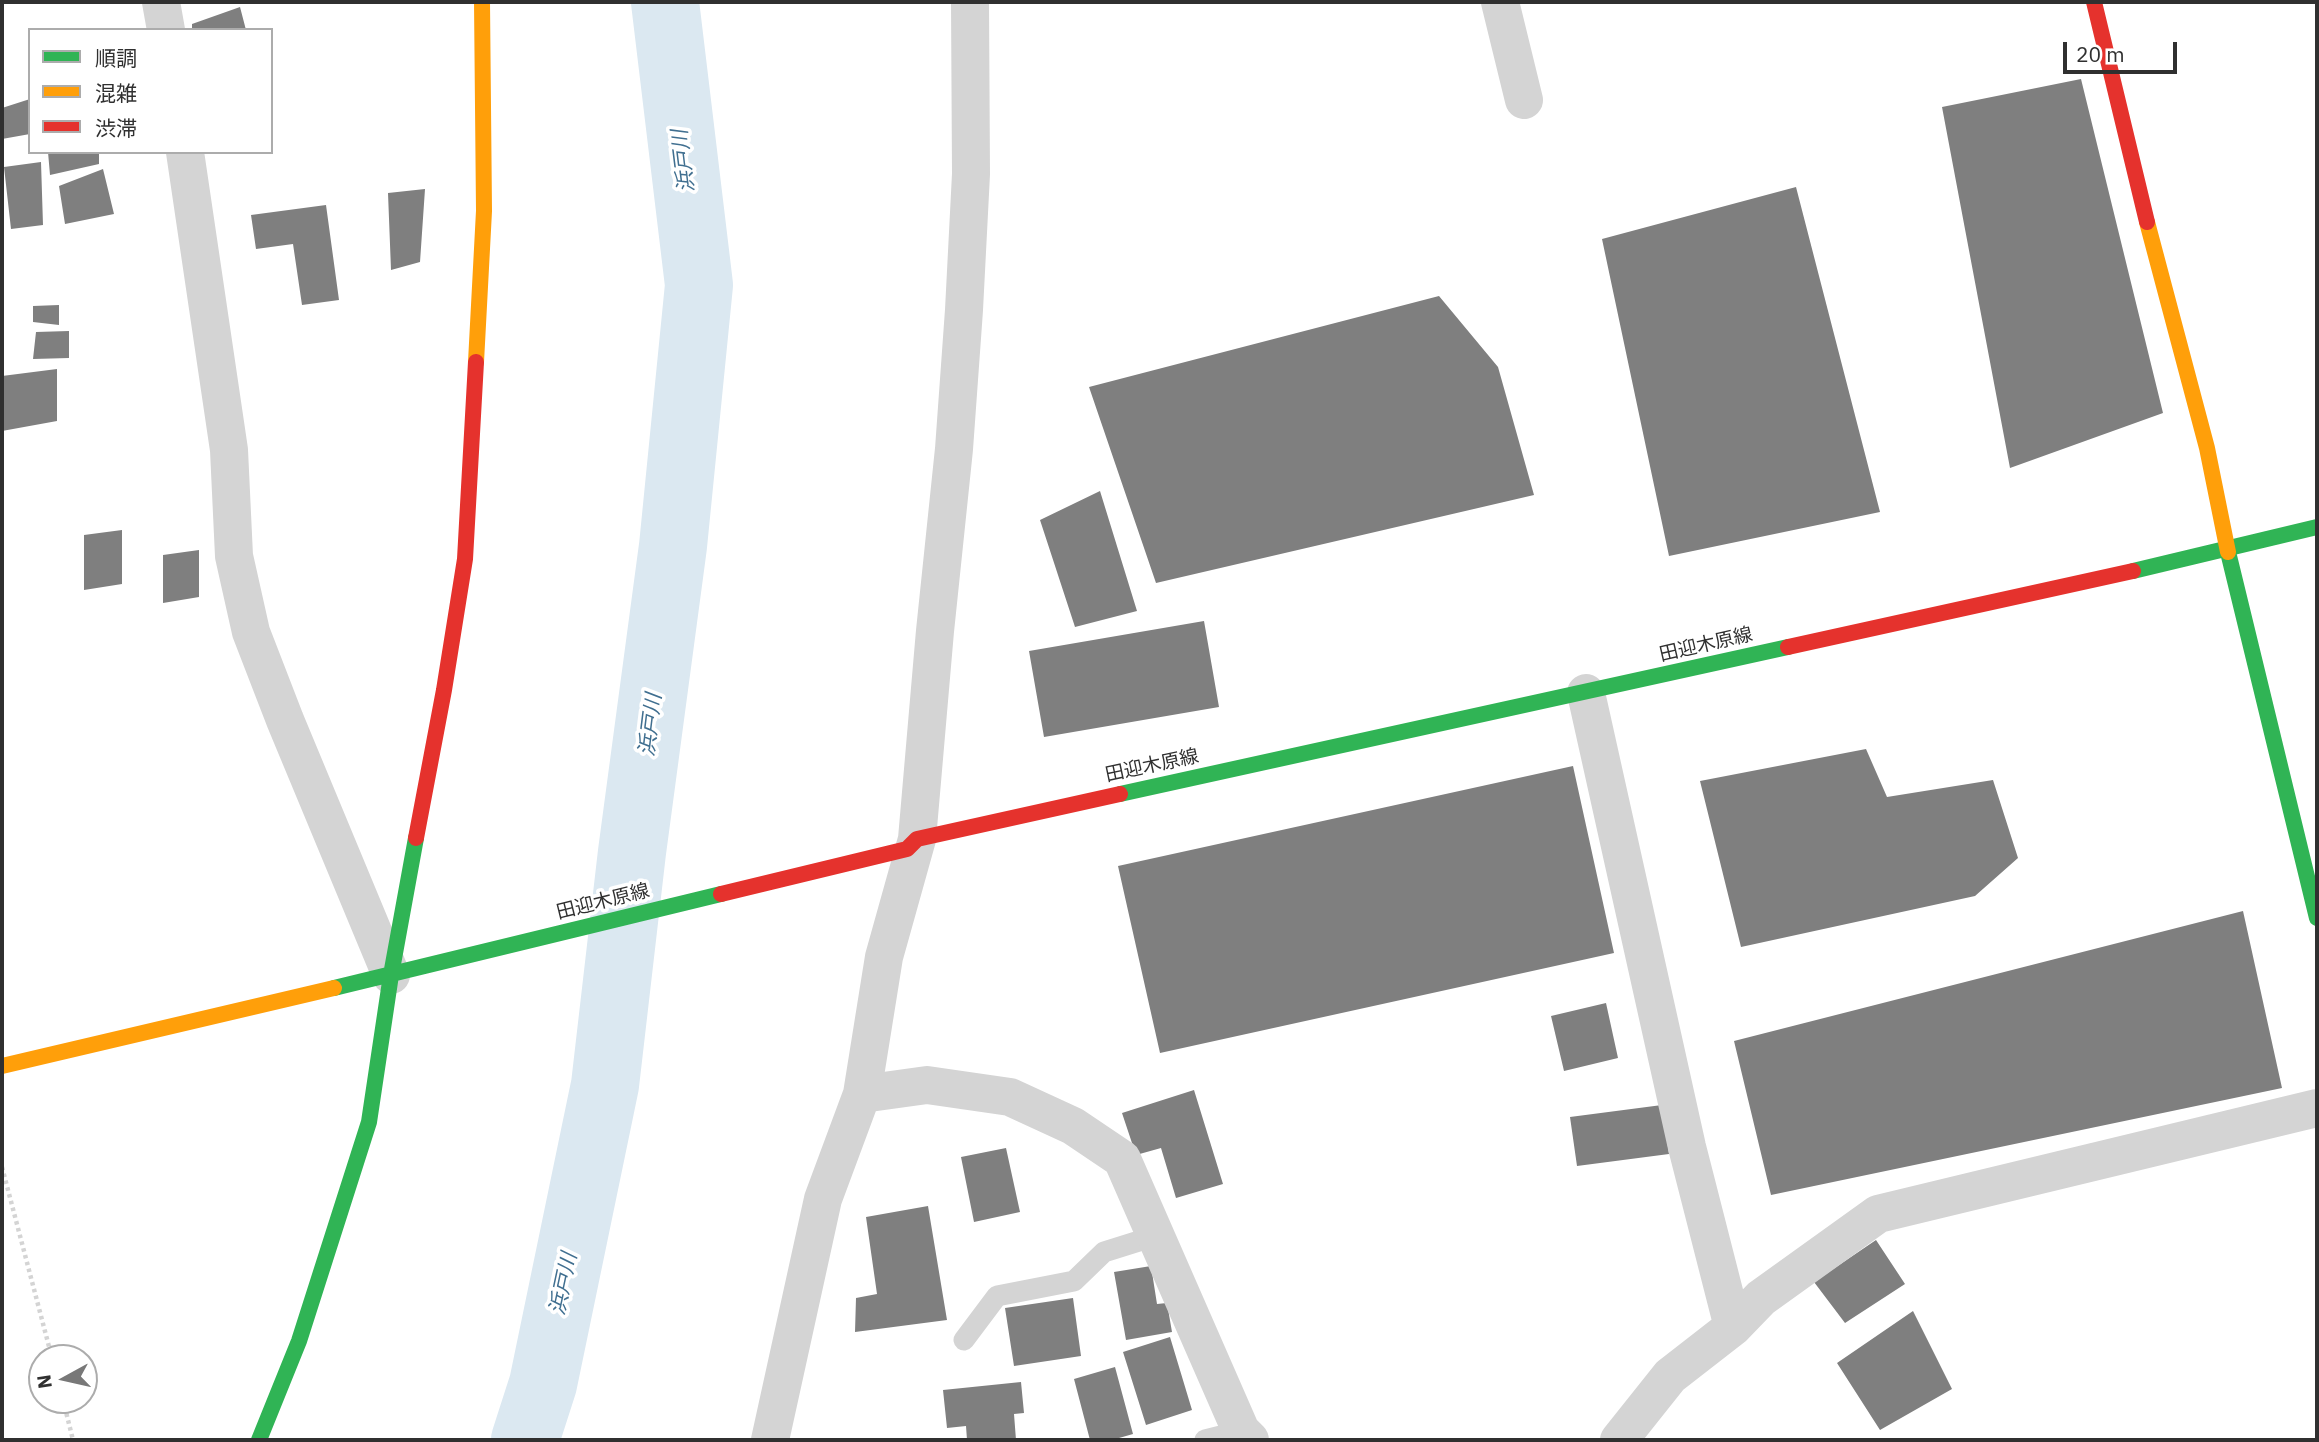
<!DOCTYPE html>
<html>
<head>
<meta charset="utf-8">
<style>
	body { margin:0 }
	#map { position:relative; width:2319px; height:1442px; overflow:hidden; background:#fff; font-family:"IBM Plex Sans","Noto Sans JP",sans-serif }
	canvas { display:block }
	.frame { position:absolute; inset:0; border:4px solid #303030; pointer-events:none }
	.legend { position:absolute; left:28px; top:28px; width:245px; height:126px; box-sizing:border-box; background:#fff; border:2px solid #acacac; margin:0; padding:9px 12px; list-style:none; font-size:21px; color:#303030 }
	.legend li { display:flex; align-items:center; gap:14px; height:35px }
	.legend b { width:35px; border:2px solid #acacac }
	.north { position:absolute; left:28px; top:1344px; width:70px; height:70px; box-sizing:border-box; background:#fff; border:2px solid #acacac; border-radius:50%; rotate:262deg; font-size:19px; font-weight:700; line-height:28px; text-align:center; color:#303030 }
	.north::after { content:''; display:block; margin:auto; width:24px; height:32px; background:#787878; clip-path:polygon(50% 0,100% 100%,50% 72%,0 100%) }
	.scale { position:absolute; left:2063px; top:42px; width:114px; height:32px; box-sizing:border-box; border:4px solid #303030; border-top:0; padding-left:9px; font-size:21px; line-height:24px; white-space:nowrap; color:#303030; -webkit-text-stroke:5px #fff; paint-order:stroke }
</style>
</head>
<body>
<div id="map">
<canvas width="2319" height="1442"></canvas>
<div class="frame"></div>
<ul class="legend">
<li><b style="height:9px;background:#30b455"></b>順調</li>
<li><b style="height:9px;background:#ff9f0a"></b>混雑</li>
<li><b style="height:9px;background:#e5322d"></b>渋滞</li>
</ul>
<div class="north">N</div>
<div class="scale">20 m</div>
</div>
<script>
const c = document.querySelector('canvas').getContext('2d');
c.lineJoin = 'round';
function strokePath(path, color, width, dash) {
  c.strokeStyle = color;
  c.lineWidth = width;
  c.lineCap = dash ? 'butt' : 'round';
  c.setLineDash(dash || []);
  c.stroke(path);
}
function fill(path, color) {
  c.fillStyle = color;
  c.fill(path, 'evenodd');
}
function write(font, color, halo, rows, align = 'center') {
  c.font = font + ' "IBM Plex Sans","Noto Sans JP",sans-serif';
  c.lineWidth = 7;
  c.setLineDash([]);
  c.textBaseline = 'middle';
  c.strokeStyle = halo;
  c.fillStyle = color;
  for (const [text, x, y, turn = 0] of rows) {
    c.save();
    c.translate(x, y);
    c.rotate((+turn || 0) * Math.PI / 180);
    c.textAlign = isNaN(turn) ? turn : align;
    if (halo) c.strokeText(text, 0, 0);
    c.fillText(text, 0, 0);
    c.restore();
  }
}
strokePath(new Path2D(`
	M525,1440L543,1384L605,1085L632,852L673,546L699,285L665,2`), '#dbe8f1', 68);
fill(new Path2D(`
	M240,7L246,30H192V24Z
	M2081,79L2163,413L2010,468L1942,107Z
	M30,99V134L2,139V108Z
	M48,152H99V164L50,175Z
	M41,162L43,225L11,229L4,167Z
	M103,169L114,214L65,224L59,186Z
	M1796,187L1880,512L1669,556L1602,239Z
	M425,189L420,262L391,270L388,193Z
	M326,205L339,300L302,305L293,244L256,249L251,215Z
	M1439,296L1498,367L1534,495L1156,583L1089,387Z
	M59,305V325L33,322V306Z
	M69,331V358L33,359L36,332Z
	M57,369V421L2,431V376Z
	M1100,491L1137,611L1075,627L1040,520Z
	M122,530V584L84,590V535Z
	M199,550V597L163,603V555Z
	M1204,621L1219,707L1044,737L1029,651Z
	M1866,749L1887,797L1993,780L2018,858L1975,896L1741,947L1700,781Z
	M1573,766L1614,953L1160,1053L1118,866Z
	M2243,911L2282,1088L1771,1195L1734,1041Z
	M1606,1003L1618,1058L1564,1071L1551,1016Z
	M1194,1090L1223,1184L1176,1198L1161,1148L1136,1155L1122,1113Z
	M1662,1105L1669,1154L1577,1166L1570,1117Z
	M1006,1148L1020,1212L974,1222L961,1157Z
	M928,1206L947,1320L855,1332L856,1298L877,1294L866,1217Z
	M1876,1240L1905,1284L1845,1323L1814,1282Z
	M1151,1266L1157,1304L1167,1303L1172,1332L1126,1340L1114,1272Z
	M1073,1298L1081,1356L1014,1366L1005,1308Z
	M1913,1311L1952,1389L1880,1430L1837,1363Z
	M1170,1337L1192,1410L1146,1425L1123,1352Z
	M1115,1367L1133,1434L1112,1440H1090L1074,1379Z
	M1021,1382L1024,1413L1014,1414L1016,1440H967L966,1426L947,1428L943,1390Z`), '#7f7f7f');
strokePath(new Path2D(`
	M2,1167L52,1358
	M63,1400L73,1440`), '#d4d4d4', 4.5, [3.5, 3.5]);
strokePath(new Path2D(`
	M964,1340L997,1296L1074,1281L1104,1252L1155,1236
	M1205,1440L1241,1431`), '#d4d4d4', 21);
strokePath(new Path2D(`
	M161,2L166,30
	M1500,2L1524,100
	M185,152L229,450L234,556L251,632L285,720L391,975
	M1586,693L1687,1147L1733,1327
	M862,1094L927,1085L1010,1097L1073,1126L1122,1159L1241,1431L1250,1440
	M770,1440L823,1199L862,1094L884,957L917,839L935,631L954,449L964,310L971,174L970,2
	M1619,1440L1670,1376L1733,1327L1761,1298L1878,1214L2317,1108`), '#d4d4d4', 38);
strokePath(new Path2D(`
	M2228,552L2317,918
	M2133,571L2317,527
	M1120,794L1788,647
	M334,988L721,894
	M259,1440L299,1341L369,1122L391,975L416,838`), '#30b455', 16);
strokePath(new Path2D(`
	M2147,222L2207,448L2228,552
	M476,362L484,211L482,2
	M2,1066L334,988`), '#ff9f0a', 16);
strokePath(new Path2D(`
	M2094,2L2147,222
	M1788,647L2133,571
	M416,838L444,690L465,559L476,362
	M721,894L907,849L917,839L1120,794`), '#e5322d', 16);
write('19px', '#303030', '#fff', [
	["田迎木原線",1706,645,-13],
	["田迎木原線",1152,766,-12],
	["田迎木原線",603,902,-14]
]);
write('italic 21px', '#406f90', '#fff', [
	["浜戸川",684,161,-97],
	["浜戸川",651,725,-83],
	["浜戸川",564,1284,-78]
]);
</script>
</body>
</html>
